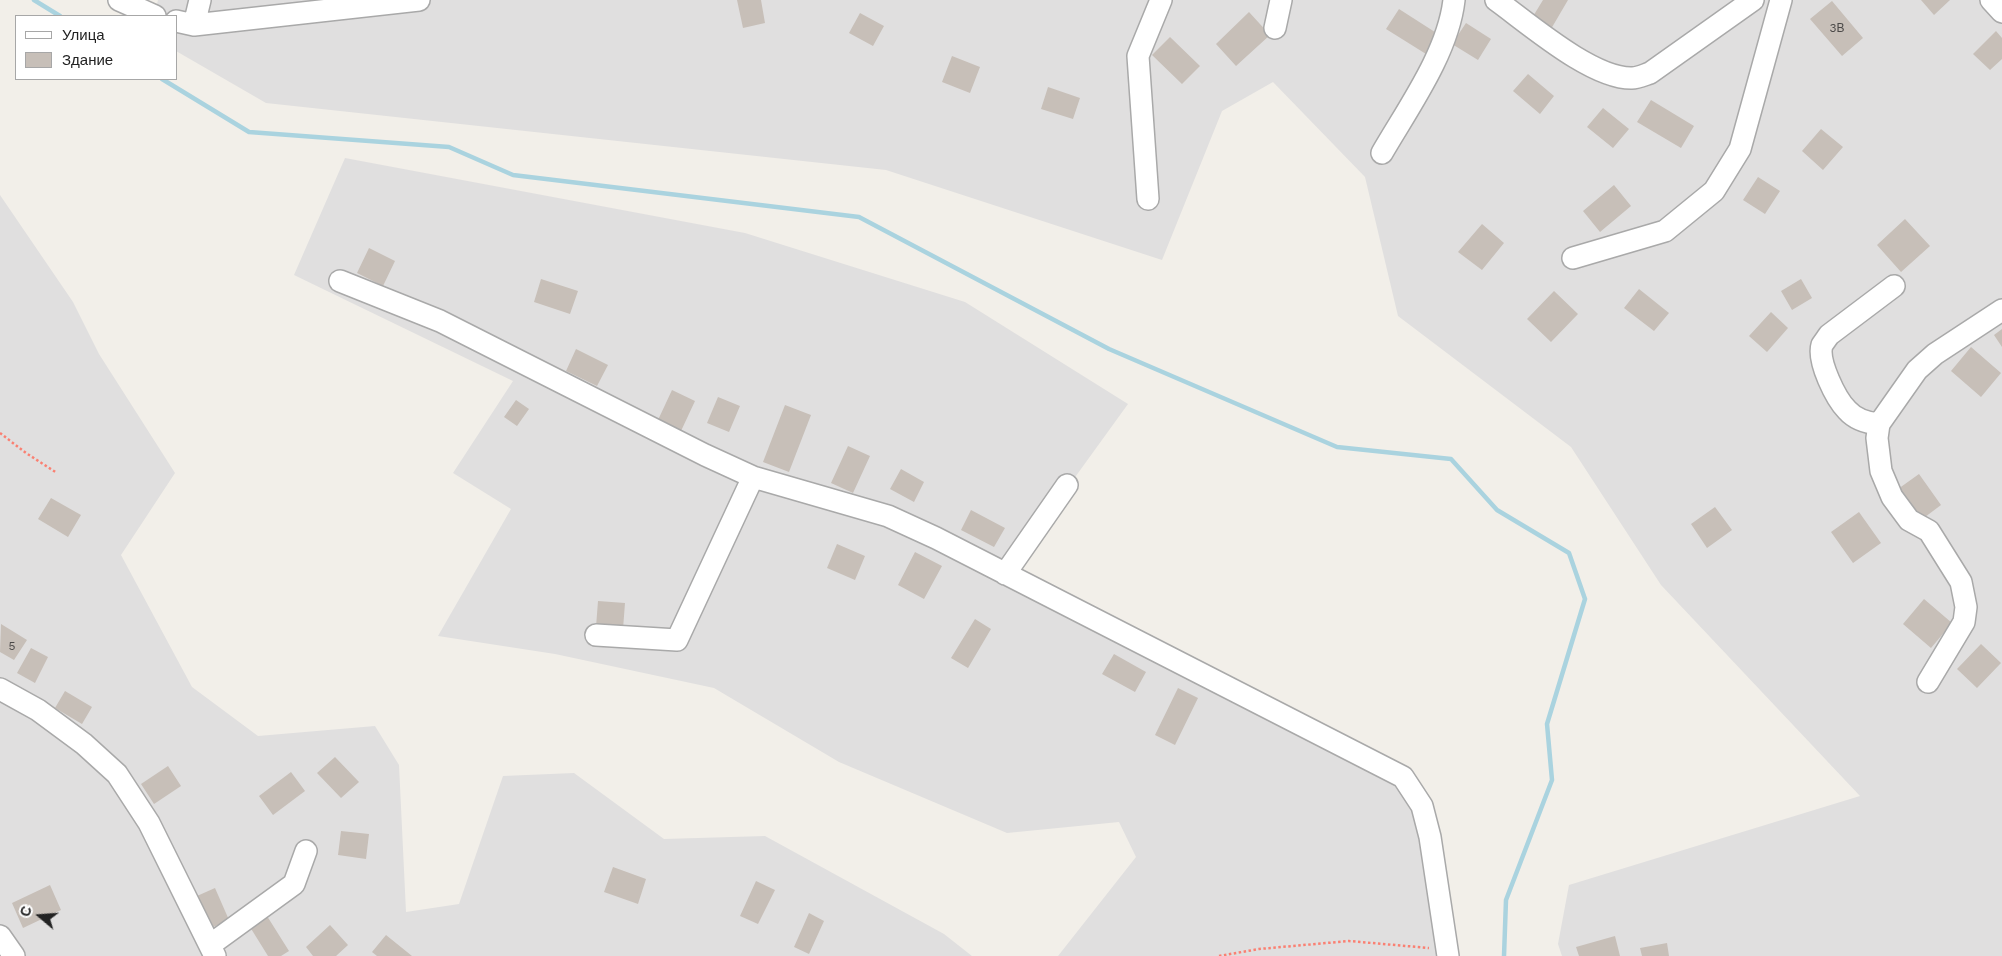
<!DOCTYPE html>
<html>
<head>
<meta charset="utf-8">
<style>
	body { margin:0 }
	#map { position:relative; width:2002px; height:956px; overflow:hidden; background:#f2efe9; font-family:"Work Sans",sans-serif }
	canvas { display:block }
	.legend { position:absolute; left:15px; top:15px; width:162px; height:65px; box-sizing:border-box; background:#fff; border:1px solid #a7a7a7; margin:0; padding:6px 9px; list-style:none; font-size:15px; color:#222 }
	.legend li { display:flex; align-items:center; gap:10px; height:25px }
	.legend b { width:25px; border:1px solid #a7a7a7 }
	.north { position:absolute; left:15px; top:891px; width:50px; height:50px; -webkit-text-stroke:4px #fff; paint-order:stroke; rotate:288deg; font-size:14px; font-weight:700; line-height:20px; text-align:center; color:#222 }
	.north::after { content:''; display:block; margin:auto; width:18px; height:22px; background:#222; clip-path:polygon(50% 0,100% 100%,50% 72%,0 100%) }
</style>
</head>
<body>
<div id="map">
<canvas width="2002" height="956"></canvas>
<ul class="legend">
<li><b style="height:6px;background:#fff"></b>Улица</li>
<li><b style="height:14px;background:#c7bfb8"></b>Здание</li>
</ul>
<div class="north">С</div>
</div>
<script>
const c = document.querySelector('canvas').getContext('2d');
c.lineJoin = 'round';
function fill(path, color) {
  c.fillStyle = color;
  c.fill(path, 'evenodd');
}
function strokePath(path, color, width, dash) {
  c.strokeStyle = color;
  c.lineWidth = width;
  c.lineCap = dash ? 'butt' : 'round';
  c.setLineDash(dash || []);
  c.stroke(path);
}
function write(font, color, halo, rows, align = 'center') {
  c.font = font + ' "Work Sans",sans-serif';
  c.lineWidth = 5;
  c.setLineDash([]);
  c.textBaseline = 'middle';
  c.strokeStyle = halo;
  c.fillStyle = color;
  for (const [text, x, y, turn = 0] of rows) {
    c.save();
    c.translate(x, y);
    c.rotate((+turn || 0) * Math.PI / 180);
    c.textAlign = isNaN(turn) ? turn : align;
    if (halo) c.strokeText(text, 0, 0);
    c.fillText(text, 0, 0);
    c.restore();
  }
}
fill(new Path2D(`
	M158,0H2002V956H1562L1558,944L1569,885L1860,796L1661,585L1571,447L1398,316L1365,177L1273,82L1222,111L1162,260L886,170L266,103L176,51V16H154Z
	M345,158L745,233L965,302L1128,404L1005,574L1403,777L1422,806L1448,956H1058L1136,857L1119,822L1007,833L839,762L714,688L555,654L438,636L511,509L453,473L513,381L294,275Z
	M0,195L73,302L99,354L175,473L121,555L192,687L258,736L375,726L399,765L406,912L459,904L503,776L574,773L664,839L765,836L944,934L972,956H0Z`), '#e0dfdf');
strokePath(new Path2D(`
	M34,0L60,16
	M162,79L249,132L449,147L513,175L859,217L1109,349L1337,447L1451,459L1497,510L1569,553L1585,599L1547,724L1552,780L1506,900L1504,956`), '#aad3df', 4.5);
fill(new Path2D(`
	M737,0H761L765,23L743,28Z
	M1543,0H1568L1551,29L1532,18Z
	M1921,0H1950L1934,15Z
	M1832,1L1863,38L1842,56L1810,19Z
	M1399,9L1438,34L1426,54L1386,29Z
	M1249,12L1270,35L1236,66L1216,44Z
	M860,13L884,26L873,46L849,33Z
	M1466,23L1491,39L1478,60L1452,44Z
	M1996,31L2002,38V59L1990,70L1973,54Z
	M1170,37L1200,66L1182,84L1152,55Z
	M952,56L980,67L970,93L942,82Z
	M1528,74L1554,96L1540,114L1513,91Z
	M1048,87L1080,98L1073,119L1041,109Z
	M1651,100L1694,126L1681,148L1637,122Z
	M1603,108L1629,129L1613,148L1587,127Z
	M1821,129L1843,147L1823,170L1802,151Z
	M1758,177L1780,191L1765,214L1743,200Z
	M1614,185L1631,206L1600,232L1583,211Z
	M1905,219L1930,246L1901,272L1877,245Z
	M1482,224L1504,243L1482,270L1458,252Z
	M369,248L395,261L383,286L357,273Z
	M541,279L578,291L570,314L534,302Z
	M1801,279L1812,298L1792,310L1781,291Z
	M1639,289L1669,313L1654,331L1624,308Z
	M1554,291L1578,314L1551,342L1527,319Z
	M1771,312L1788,328L1767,352L1749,336Z
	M2002,329V347L1994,335Z
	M1971,347L2001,373L1981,397L1951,371Z
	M576,349L608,365L597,386L566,371Z
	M672,390L695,401L681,431L658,420Z
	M718,397L740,406L729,432L707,423Z
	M516,400L529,409L517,426L504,417Z
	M785,405L811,415L789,472L763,462Z
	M848,446L870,456L853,493L831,483Z
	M901,469L924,482L914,502L890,489Z
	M1919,474L1941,505L1921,520L1898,489Z
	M51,498L81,515L68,537L38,519Z
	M1715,507L1732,530L1707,548L1691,524Z
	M971,510L1005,528L994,547L961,530Z
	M1859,512L1881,543L1853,563L1831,532Z
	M837,544L865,556L855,580L827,568Z
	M915,552L942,566L924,599L898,585Z
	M1924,599L1952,623L1931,648L1903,624Z
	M598,601L625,603L623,629L596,627Z
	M975,619L991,629L968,668L951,658Z
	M1,624L27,640L14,660L0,652Z
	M1981,644L2001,663L1977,688L1957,669Z
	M31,648L48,657L35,683L17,673Z
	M1114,654L1146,672L1135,692L1102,674Z
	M1178,688L1198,698L1175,745L1155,735Z
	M65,691L92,707L82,724L55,708Z
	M335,757L359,782L341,798L317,773Z
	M168,766L181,786L154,804L141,784Z
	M291,772L305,791L273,815L259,796Z
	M341,831L369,834L366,859L338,855Z
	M613,867L646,879L638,904L604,892Z
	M756,881L775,890L758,924L740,916Z
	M50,885L61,910L23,928L12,903Z
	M215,888L229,920L211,928L197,896Z
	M809,913L824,921L809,954L794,947Z
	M267,916L289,951L281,956H268L250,927Z
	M330,925L348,945L336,956H313L306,947Z
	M386,935L412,956H377L372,952Z
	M1615,936L1620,956H1579L1576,947Z
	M1667,943L1669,956H1642L1640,948Z`), '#c7bfb8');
const minor = new Path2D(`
	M119,0L155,16
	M1496,0C1528,23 1592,79 1632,78C1638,78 1644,75 1650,73L1753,0
	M1991,0L2002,12
	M176,21L194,25L419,0
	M194,25L200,0
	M1275,28L1281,0
	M1382,153C1408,108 1448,53 1454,0
	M1148,199L1138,56L1161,0
	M1573,258L1665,231L1714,191L1740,149L1781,0
	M340,281L440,321L705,455L753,477L888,516L936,538L1403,777L1422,806L1430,837L1448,956
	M1879,424C1867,423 1855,419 1847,410C1836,399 1817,361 1822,345C1824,342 1827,338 1829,335L1894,286
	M1005,574L1067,485
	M596,635L677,640L753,477
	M1928,682L1964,622L1966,607L1961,582L1929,531L1909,520L1892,497L1881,471L1877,438L1879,424L1917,370L1935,354L2002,310
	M0,689L38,710L84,744L117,774L149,823L215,956
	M0,936L14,956
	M210,945L294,884L306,851`);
strokePath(minor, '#a9a9a9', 24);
strokePath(new Path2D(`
	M0,433L26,453L57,473
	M1219,956L1259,949L1349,941L1429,948`), '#fa8072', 2.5, [2.5, 2.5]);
strokePath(minor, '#fff', 21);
write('12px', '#4b4948', null, [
	["3В",1837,28],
	["5",12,646]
]);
</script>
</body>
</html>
